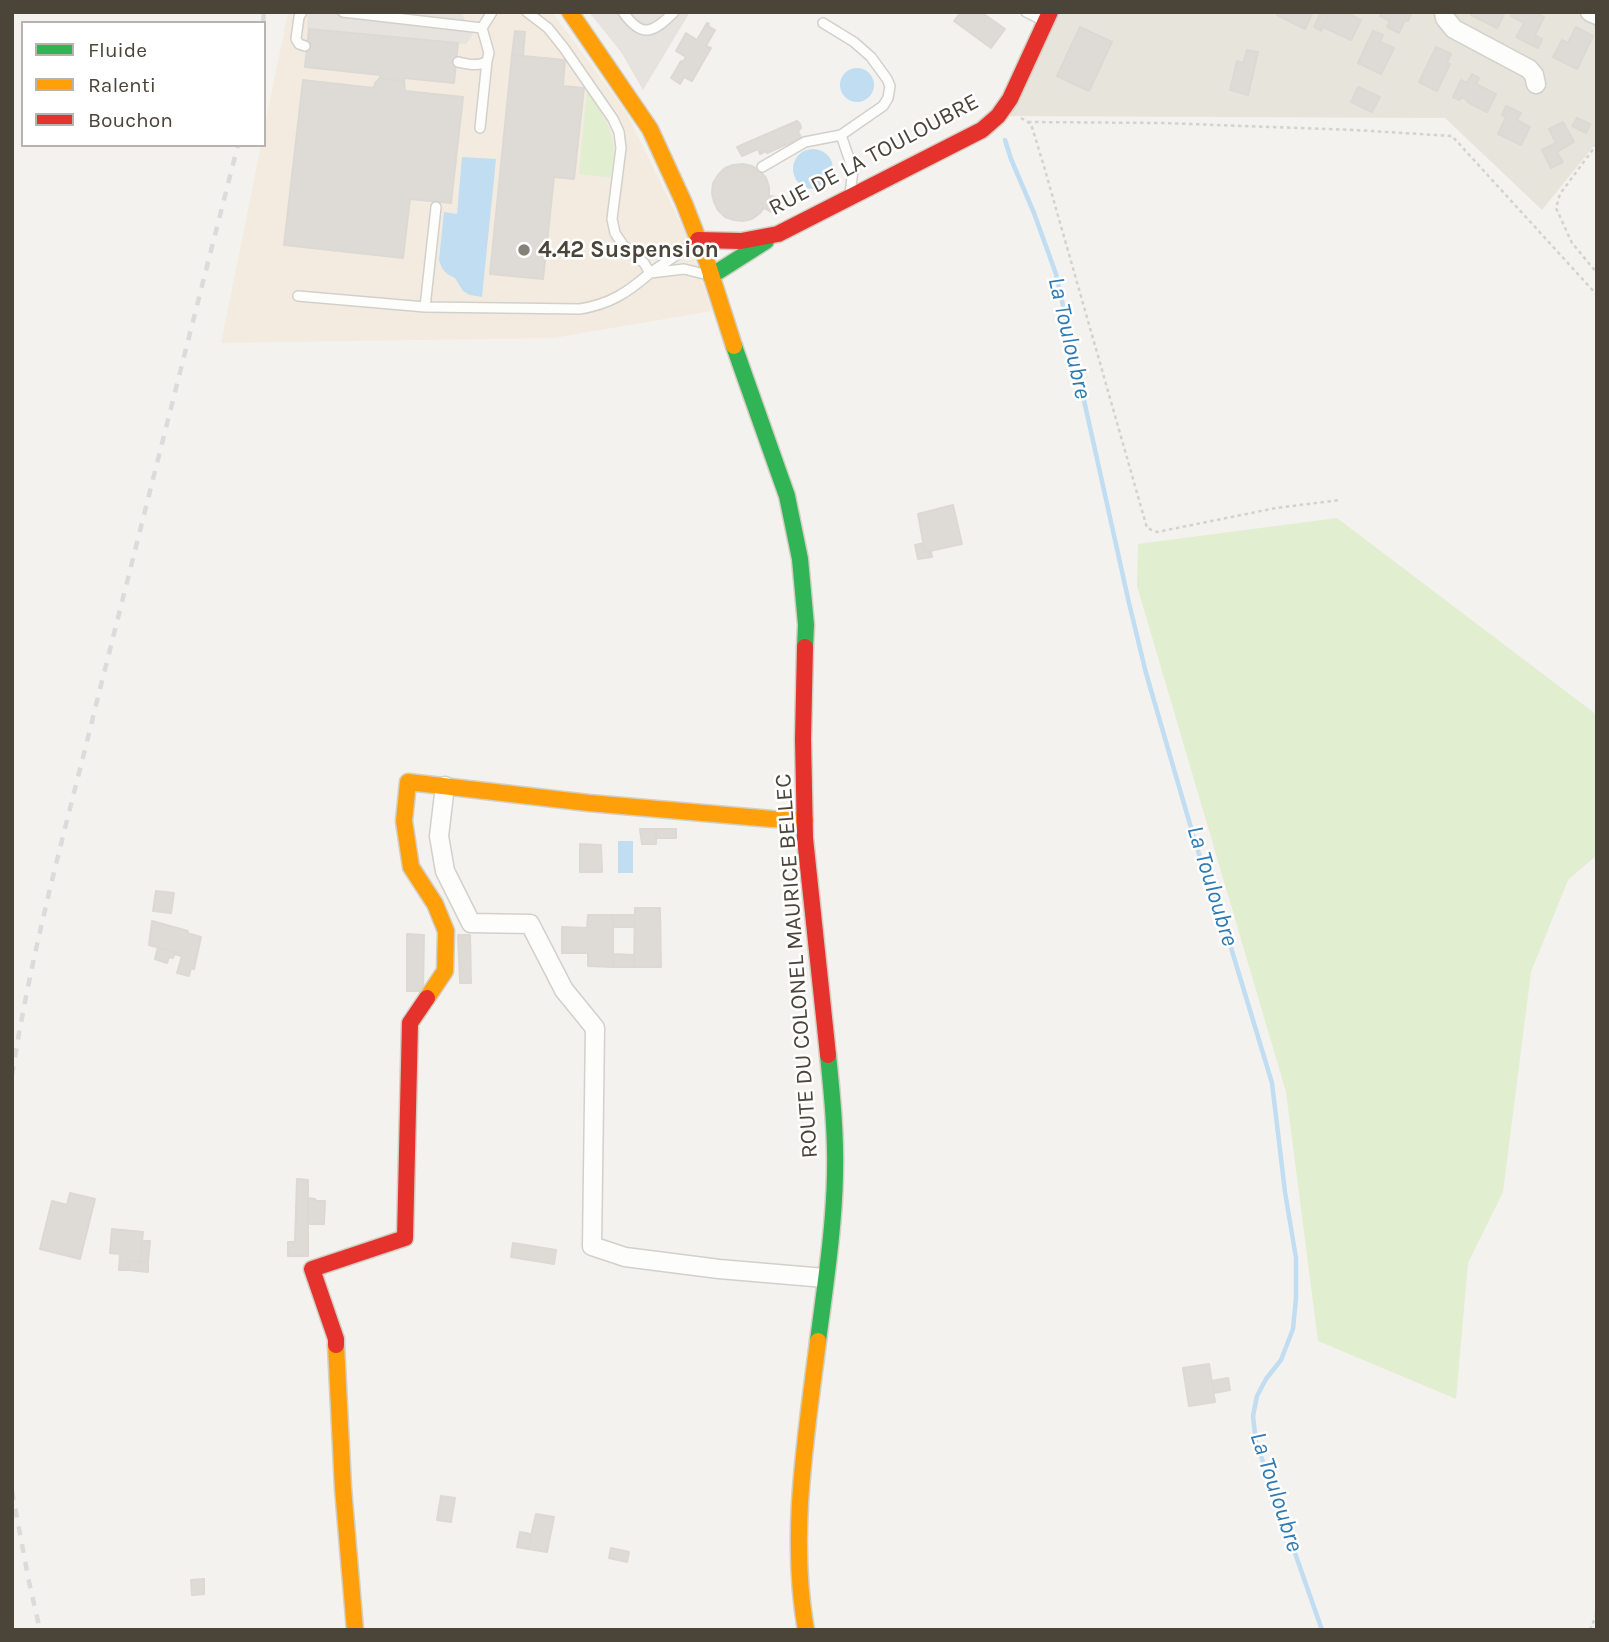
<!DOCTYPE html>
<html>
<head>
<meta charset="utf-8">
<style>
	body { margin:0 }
	#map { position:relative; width:1609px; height:1642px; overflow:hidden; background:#f4f2ee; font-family:Karla,sans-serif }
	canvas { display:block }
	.frame { position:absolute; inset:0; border:14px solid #4b4439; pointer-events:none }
	.legend { position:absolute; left:21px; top:21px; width:245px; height:126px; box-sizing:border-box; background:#fff; border:2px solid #b7b4b0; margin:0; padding:9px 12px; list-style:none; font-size:21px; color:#4b4439 }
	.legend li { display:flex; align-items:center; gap:14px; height:35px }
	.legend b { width:35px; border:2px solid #b7b4b0 }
</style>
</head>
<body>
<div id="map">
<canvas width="1609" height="1642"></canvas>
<div class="frame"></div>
<ul class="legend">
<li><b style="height:9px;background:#30b455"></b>Fluide</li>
<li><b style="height:9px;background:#ff9f0a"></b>Ralenti</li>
<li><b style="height:9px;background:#e5322d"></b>Bouchon</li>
</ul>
</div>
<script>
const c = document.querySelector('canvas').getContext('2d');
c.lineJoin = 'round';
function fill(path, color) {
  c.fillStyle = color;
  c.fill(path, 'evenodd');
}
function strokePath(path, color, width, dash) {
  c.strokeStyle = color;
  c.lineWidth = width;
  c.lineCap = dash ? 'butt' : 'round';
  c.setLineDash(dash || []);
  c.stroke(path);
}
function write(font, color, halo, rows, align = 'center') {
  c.font = font + ' Karla,sans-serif';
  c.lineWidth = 5;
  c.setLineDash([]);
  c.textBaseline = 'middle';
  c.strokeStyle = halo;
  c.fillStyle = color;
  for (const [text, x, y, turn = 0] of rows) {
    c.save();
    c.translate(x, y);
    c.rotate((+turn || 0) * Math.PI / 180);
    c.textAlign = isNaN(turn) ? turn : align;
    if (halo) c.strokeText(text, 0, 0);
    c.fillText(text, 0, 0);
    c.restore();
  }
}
fill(new Path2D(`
	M1054,12H1597V142L1542,210L1445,118L1000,116Z`), '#e7e4dc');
fill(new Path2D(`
	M288,12H552L626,112L688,238L712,311L554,338L221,343L261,145H264V130Z`), '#f3ebdf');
fill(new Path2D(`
	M589,12H690L643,90L621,52Z`), '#e6e2de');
fill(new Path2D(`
	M587,92C598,108 611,124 613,144C615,155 612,167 611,178L579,174Z
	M1337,518L1597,715V855L1568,880L1531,972L1503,1192L1468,1263L1456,1399L1318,1341L1286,1092L1137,586L1138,544Z`), '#e1eecf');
fill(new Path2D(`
	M308,12H461L473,34L466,44L307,28Z`), '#e6e3df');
fill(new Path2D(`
	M840 85a17 17 0 1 1 34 0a17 17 0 1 1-34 0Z
	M793 169a20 20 0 1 1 40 0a20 20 0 1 1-40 0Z
	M462,157L496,159L482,297L470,295L463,291L455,278L447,274L442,268L439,260L444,212L457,214Z
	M618,841H633V873H618Z`), '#c0ddf1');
strokePath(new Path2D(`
	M1005,140L1011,159L1034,213L1056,274L1129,603L1146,673L1196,845L1229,941L1272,1083L1285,1192L1296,1258V1298L1293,1329L1281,1360L1266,1379L1257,1396L1253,1416L1256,1442L1322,1630`), '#c0ddf1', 4.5);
const building = new Path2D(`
	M961,12H981L1005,29L991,48L954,21Z
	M1279,12H1313L1305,29L1277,15Z
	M1321,12H1330L1321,31L1314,27Z
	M1330,12H1345L1361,20L1351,40L1323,27Z
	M1382,12H1412L1408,21L1405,20L1399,33L1387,27L1390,21L1380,16Z
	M1472,12H1505L1497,28L1471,15Z
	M1513,12H1534L1544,17L1535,35L1542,39L1538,48L1516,37L1524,23L1511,16Z
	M707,23L709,24L708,26L715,30L706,46L711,48L692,81L684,77L680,84L671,78L681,61L683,62L686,57L676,51L686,33L697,40Z
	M1080,27L1112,42L1089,91L1057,76Z
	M1576,27L1593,36L1577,69L1553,57L1562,40L1568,43Z
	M309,29L458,43L454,83L404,78V81L380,78V75L305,67Z
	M515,31L525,32L523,56L512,55Z
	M1373,31L1383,35L1380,42L1394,48L1381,74L1358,63Z
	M1436,47L1451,54L1447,63L1450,64L1437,91L1419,82Z
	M1247,50L1258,52L1248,95L1230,90L1237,61L1243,63Z
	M512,55L565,60L563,86L584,88L574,179L554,177L543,279L490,274Z
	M1472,74L1479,78L1476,84L1496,94L1487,112L1467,102L1468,100L1461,97L1460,100L1453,97L1461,80L1467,83Z
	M380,78L404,81L405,91L463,97L451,203L410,199L403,258L284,245L303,80L374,88L375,83Z
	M1358,87L1380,97L1372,112L1351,102Z
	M1506,106L1521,113L1517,120L1530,127L1521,145L1498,134L1506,117L1502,115Z
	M1577,118L1590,124L1586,133L1572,126Z
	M797,121L800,124L801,128L798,131L801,138L767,153L766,151L760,154L758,149L742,156L737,147Z
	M1563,122L1574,142L1557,152L1563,162L1551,168L1542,150L1556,143L1549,129Z
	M743,164L752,166L760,171L766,178L769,187V196L777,197L776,202L771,212L764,208L760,213L752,219L743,221L734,220L725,217L718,210L714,202L712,193L713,183L718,175L725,168L733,165Z
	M953,505L962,544L925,552L918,514Z
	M924,543L925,552H931L932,557L918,559L915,545Z
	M640,829H656V844H642Z
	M656,829H676V838H656Z
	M580,844L601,845L602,872H580Z
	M156,891L174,893L171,913L153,911Z
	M635,908H660L661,967H634Z
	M588,915H613V967L588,966V953H562V927L587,928Z
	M613,915H635V927H613Z
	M152,921L188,931L187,933L201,937L194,969L191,968L189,976L177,973L182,956L174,954L175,952L149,945Z
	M407,934L424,935L423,991H407Z
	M458,935H470L471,983H460Z
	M158,947L175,952L173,958L169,957L167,963L155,959Z
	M613,954L635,955L634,967H613Z
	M297,1179L308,1180V1256H288V1242H295Z
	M70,1193L95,1199L80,1259L40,1249L52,1201L67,1205Z
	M308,1198L315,1199L316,1201H325L324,1224H308Z
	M112,1229L143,1232L140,1262L129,1261V1270H119L120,1254L110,1253Z
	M142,1241H150L148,1262H140Z
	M513,1243L556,1250L554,1264L511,1257Z
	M129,1261L148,1262V1272L129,1270Z
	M1209,1364L1215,1402L1189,1406L1183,1368Z
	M1228,1378L1230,1390L1214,1393L1212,1381Z
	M441,1496L455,1498L451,1522L437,1520Z
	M536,1514L554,1517L547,1552L528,1549Z
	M520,1532L531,1534L528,1549L517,1547Z
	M611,1548L629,1552L627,1562L609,1558Z
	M204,1579V1594L192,1595L191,1580Z`);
fill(building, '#dedbd6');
strokePath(building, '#dcd9d4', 2);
const lane = new Path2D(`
	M302,12L299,17L296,39L299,44L305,46
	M343,12L482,28L492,12
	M623,12C642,39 653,33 674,12
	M1026,12L1044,21
	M458,62C468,64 479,67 487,61L489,53L482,28
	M480,128L487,61
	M841,135L853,170L850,194
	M762,167L805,142L841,135L883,106L888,98L890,86L887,79L871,57L854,42L823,23
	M697,241L650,273L684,269L708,275
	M298,296L425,307L580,309C610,304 627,293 650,273L644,263L623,245L615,233L612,219L621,148L619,132L613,119L564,48L548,28L527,12
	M425,307L436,207`);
const street = new Path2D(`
	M1444,12L1445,18L1454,29L1529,69L1534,75L1536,84
	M1590,12L1597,15
	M445,786L439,836L445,871L471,923L530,924L564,990L595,1028L592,1246L625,1257L719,1269L825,1278`);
const fast = new Path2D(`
	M711,276L766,241
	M734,346L787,496L800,559L806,625L805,647
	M818,1341C825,1286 834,1230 835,1174C836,1134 832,1094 828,1055`);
const slow = new Path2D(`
	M570,12L650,129L684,203L707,262L734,346
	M427,998L445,971L446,931L435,904L411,867L404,821L408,782L589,803L772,819L805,820
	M336,1345L343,1488L355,1630
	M806,1630C789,1535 806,1437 818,1341`);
const jam = new Path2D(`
	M698,240L741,241L778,234L982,130L998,116L1010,99L1050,12
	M805,647L803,739L805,838L828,1055
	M336,1345V1339L312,1269L405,1238L410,1023L427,998`);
strokePath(lane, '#d2d0cb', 12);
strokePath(street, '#d2d0cb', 21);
strokePath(fast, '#d3cfc5', 19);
strokePath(slow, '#d3cfc5', 19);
strokePath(jam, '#d3cfc5', 19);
strokePath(new Path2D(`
	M1021,118L1031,124L1043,163L1147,528L1157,532L1276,508L1340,500
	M1028,122L1162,123L1354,130L1452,136L1597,295
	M1597,144L1560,194L1556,208L1572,243L1597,273
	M1590,1630L1597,1613`), '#d3d2cc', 2.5, [3.5, 3.5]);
strokePath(lane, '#fdfdfc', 9);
strokePath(street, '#fdfdfc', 18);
strokePath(fast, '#30b455', 16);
strokePath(slow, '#ff9f0a', 16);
strokePath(jam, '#e5322d', 16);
strokePath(new Path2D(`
	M263,23L264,12
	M12,1075C32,946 68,820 99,693C145,511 191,328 238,145
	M12,1491L29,1582L40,1630`), '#dbdbda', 4.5, [9, 9]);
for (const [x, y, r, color] of [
	[524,250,7,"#868178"]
]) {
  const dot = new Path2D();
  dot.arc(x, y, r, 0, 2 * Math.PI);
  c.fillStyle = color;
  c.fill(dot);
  strokePath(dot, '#fff', 2.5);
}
write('23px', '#4b4439', '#fff', [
	["RUE DE LA TOULOUBRE",874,155,-28],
	["ROUTE DU COLONEL MAURICE BELLEC",797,966,-94]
]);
write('bold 23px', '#4b4439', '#fff', [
	["4.42 Suspension",538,250]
], 'left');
write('italic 24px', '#2e7ab2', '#fff', [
	["La Touloubre",1069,338,77],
	["La Touloubre",1212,886,73],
	["La Touloubre",1276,1492,72]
]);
</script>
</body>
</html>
